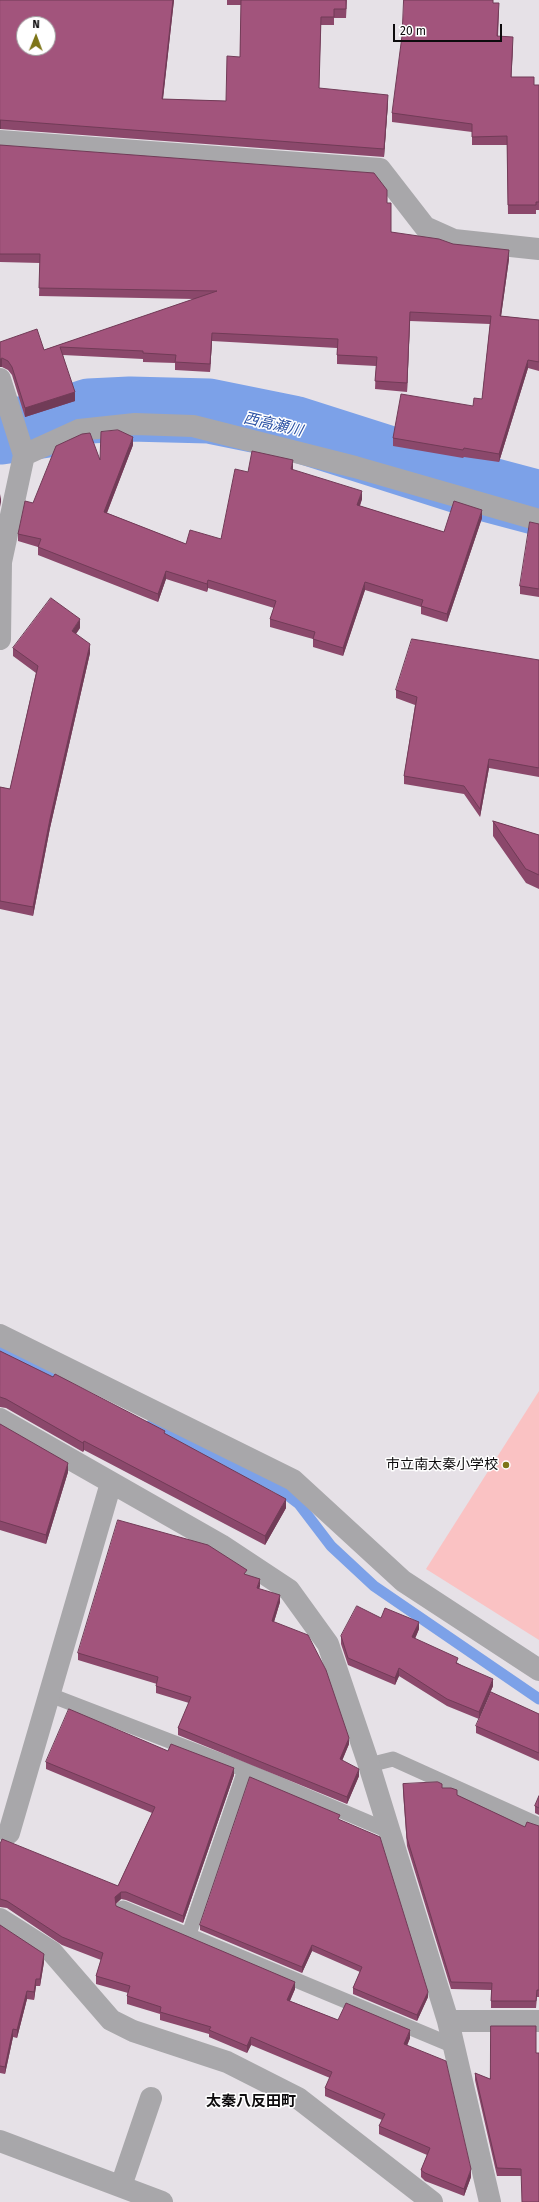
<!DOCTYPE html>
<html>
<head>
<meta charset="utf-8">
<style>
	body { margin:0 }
	#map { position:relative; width:539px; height:2202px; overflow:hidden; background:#e6e1e7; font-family:"Fira Sans",sans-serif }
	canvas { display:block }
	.north { position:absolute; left:16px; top:16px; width:40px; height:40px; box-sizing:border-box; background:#fff; border:1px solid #9e9d9e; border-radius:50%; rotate:1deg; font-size:11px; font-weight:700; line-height:16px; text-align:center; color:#0d0b0d }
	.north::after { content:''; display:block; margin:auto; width:14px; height:18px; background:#7d7518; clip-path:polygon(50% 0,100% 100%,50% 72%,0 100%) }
	.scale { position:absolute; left:393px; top:24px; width:109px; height:18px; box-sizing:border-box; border:2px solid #0d0b0d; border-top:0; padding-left:5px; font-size:12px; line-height:14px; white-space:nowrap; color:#0d0b0d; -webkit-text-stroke:3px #fff; paint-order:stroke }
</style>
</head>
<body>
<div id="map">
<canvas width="539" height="2202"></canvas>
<div class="north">N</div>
<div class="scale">20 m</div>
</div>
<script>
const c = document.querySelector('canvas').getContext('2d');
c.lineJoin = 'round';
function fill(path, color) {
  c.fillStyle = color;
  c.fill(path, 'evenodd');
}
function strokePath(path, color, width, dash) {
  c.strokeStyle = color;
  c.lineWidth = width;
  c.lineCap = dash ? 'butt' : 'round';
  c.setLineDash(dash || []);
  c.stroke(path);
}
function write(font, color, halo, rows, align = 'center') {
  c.font = font + ' "Fira Sans","Noto Sans JP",sans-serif';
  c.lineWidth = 3;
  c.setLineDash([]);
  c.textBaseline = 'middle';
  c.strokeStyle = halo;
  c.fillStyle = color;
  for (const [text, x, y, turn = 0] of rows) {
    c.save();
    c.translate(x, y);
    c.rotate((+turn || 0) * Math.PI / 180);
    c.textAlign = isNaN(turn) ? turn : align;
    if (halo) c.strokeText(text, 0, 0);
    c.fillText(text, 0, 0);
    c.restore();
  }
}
fill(new Path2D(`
	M539,1391V1640L426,1569Z`), '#fac2c3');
strokePath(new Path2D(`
	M0,1350L66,1383
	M151,1425L278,1488L299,1504L331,1546L374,1586L539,1699`), '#7ca1e8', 11);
strokePath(new Path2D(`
	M0,432L47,425L89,411L130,409L209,411L293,428L475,486L539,503`), '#7ca1e8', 65);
strokePath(new Path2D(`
	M50,1695L245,1770L391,1832
	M369,1765L393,1759L539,1825
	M123,1908L454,2046
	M189,1934L245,1770`), '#a8a7aa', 15);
strokePath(new Path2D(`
	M0,141L380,169L425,227L454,240L539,249
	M0,379L24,455L1,562L0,639
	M24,455L79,430L135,424L193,426L355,467L539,520
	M0,1335L293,1480L403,1581L539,1670
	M0,1419L221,1545L289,1590L328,1644L369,1765L448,2021L490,2202
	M9,1833L111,1483
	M0,1919L52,1952L111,2020L133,2031L227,2062L298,2098L432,2202
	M448,2021H539
	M0,2141L162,2202
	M121,2186L151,2098`), '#a8a7aa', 22);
fill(new Path2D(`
	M0,0H174L163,99L226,101L240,57L241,5H227V0H347L346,18H334V25H321L319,88L388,103L384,157L0,129Z
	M494,3L499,12L498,37L513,46L511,77L534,85H539V210H536V214H508L507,145H472V132L392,122V113Z
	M0,145L387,203L391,232L453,244L509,259L501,316L539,320V371L528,368L499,462L464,457L463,458L393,446V438L473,406L482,399L490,324L410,321L407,392L375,389L376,366L337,364V348L212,341L210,372L175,370V363L143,362V359L63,355L75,401L25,417L12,375L8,370L2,367L0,342L44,350L194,299L39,296L40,263L0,262Z
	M133,445L107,513L186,544L221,539L248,472L293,467V470L362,499L360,506L444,532L482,518L447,622L421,614V607L365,590L343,656L313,647V639L270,627V619L274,608L208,588L207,592L166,579L158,602L38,555V547L18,541V534L33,503L100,460Z
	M539,524V597L520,594V586Z
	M80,628L76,634L90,653L50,828L33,916L0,909V787L10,789L36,673L13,656V648Z
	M539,660V777L489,768L480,817L464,794L404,784V776L415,705L396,698V690Z
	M493,821L539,835V889L526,883L493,836Z
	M0,1351L165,1434L286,1508L265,1545L84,1450L83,1452L6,1408L0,1407Z
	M0,1424L68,1472L46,1544L0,1530Z
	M247,1575L260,1586L259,1589L280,1602L274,1622L349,1744L342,1760L359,1776L347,1804L178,1735V1728L189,1703L156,1693V1686L157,1684L78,1660V1653Z
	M381,1618L419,1629L415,1639L458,1663L493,1686L479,1719L447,1706L399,1676L395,1685L348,1665L341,1644V1636Z
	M539,1714V1761L476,1733V1726Z
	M168,1751L234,1775L183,1923L126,1900L121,1899L116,1904V1906L295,1989L290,2001L338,2020L410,2038L407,2046L471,2177L464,2196L425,2181L421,2177V2170L427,2155L379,2134V2126L382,2120L325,2096V2088L330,2078L251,2045L247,2053L209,2037V2034L160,2020V2014L127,2004V1996L128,1993L96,1984V1976L101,1960L62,1945L7,1908L0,1907V1844L118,1886L152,1813L46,1769V1762Z
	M403,1784L442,1788L525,1827L539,1826V1997H537L536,2008H491V1990L451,1989L407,1846L403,1792Z
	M539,1796V1815L535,1813V1806Z
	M340,1820L428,1997L417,2021L353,1994V1988L360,1972L312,1951L302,1973L200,1930V1925Z
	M0,1925L44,1962L40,1986H36L34,2000L27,1999L17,2038L13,2037L5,2074L0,2073Z
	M536,2053L521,2176H497L475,2080V2073L490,2079Z`), '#8b486b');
fill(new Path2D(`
	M173,0H174L162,107V99Z
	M513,37V46L511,86V77Z
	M388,95V103L384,157V149Z
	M0,120H1V129H0Z
	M509,250V259L500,324V316Z
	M410,312V321L407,392V383Z
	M212,333V341L210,372V364Z
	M2,358V367H0V359Z
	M528,360V368L499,462V454Z
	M75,392V401L25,417V408Z
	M133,437V445L104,520V512Z
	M293,460V467L291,477V469Z
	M362,491V499L357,513V505Z
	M1,494V502L0,507V499Z
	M482,510V518L447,622V614Z
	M166,571V579L158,602V594Z
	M208,580V588L207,592V584Z
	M365,582V590L343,656V648Z
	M80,619V628L72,639V631Z
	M90,644V653L50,828L33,916V907L50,819Z
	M489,759V768L480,817V809Z
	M84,1441V1450L83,1452V1443Z
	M68,1463V1472L46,1544V1535Z
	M286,1499V1508L265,1545V1536Z
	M260,1579V1586L257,1595V1588Z
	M280,1595V1602L272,1628V1621Z
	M419,1622V1629L412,1645V1637Z
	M399,1668V1676L395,1685V1678Z
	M493,1679V1686L479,1719V1712Z
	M349,1738V1744L340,1766V1759Z
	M234,1768V1775L183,1923V1916Z
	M359,1769V1776L347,1804V1797Z
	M121,1892V1899L115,1904V1897Z
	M312,1945V1951L302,1973V1967Z
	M44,1954V1962L40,1986V1979Z
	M36,1979V1986L34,2000V1992Z
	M295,1982V1989L287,2007V2000Z
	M27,1991V1999L17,2038V2030Z
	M428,1992V1997L417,2021V2015Z
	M13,2029V2037L5,2074V2067Z
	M410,2030V2038L404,2052V2044Z
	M251,2037V2045L247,2053V2046Z
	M471,2169V2177L464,2196V2189Z`), '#713b57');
const building = new Path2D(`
	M0,0H173L162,99L226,101L227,56L240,57L241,0H346V9H334V17H321L319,88L388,95L384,149L0,120ZM24,24H48V48H24Z
	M404,0H493V3H499L497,36L513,37L511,77H534V85H539V202H536V205H508L507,136L472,137V124L392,113L402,36Z
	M0,145L374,173L387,190V203H391V232L439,239L453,244L509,250L500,316L539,320V362L528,360L499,454L464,448L463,450L393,438L401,394L473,406L474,398L482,399L491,316L410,312L407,383L375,381L377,357L337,355L338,339L212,333L210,364L175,362L176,355L143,353V351L60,347L75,392L25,408L12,367L8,361L2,358L0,359V342L37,329L44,350L217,291L39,288L40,254H0Z
	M118,430L133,437L104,512L186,544L190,530L221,539L235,469L248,472L252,451L293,460L291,469L362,491L357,505L444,532L454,501L482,510L447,614L421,606L423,600L365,582L343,648L313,639L315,632L270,619L276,601L208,580L207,584L166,571L158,594L38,547L41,539L18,534L25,501L33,503L56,446L82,434L90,433L100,460L101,432Z
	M530,522L539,524V589L520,586Z
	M51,598L80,619L72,631L90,644L50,819L33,907L0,901V787L10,789L38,666L13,648Z
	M412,639L539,660V768L489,759L480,809L464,786L404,776L417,697L396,690Z
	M493,821L539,835V875L526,869Z
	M0,1351L53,1377L55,1374L165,1431L164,1433L286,1499L265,1536L84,1441L83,1443L6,1399L0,1397Z
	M0,1424L68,1463L46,1535L0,1521Z
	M118,1520L208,1545L247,1570L244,1574L260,1579L257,1588L280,1595L272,1621L308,1635L326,1670L349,1738L340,1759L359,1769L347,1797L178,1728L191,1697L156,1686L158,1677L78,1653Z
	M357,1606L381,1618L385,1608L419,1622L412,1637L458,1658L456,1663L493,1679L479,1712L447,1699L399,1668L395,1678L348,1658L341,1636Z
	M491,1692L539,1714V1753L476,1726Z
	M69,1709L168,1751L171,1744L234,1768L183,1916L126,1892H121L115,1897L116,1906L295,1982L287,2000L338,2020L346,2003L410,2030L404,2044L446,2061L471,2169L464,2189L425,2173L421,2170L430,2148L379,2126L385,2114L325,2088L332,2072L251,2037L247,2046L209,2030L211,2027L160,2012L161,2007L127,1996L130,1986L96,1976L103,1953L62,1937L7,1901L0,1899V1844L2,1839L118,1886L155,1807L46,1762Z
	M250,1777L340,1815L338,1819L380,1837L428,1992L417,2015L353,1988L362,1967L312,1945L302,1967L200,1925Z
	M438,1782L442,1784V1788H451L457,1790V1795L525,1827L527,1822L539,1826V1990H537L536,2001H491L492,1983L451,1982L407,1838L403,1784Z
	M539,1796V1808L535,1806Z
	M0,1925L44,1954L40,1979H36L34,1992L27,1991L17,2030L13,2029L5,2067L0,2066Z
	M491,2026H536V2053H539V2202H522L521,2169L497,2168L475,2073L490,2079Z`);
fill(building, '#a2547c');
strokePath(building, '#713b57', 1);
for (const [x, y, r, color] of [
	[506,1465,4,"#7d7518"]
]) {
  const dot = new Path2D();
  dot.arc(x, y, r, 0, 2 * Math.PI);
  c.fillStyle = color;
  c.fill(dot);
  strokePath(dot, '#fff', 1.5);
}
write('14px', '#0d0b0d', '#fff', [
	["市立南太秦小学校",498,1465]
], 'right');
write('italic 15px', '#2a51a4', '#fff', [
	["西高瀬川",273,425,13]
]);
write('bold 15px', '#0d0b0d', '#fff', [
	["太秦八反田町",251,2102]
]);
</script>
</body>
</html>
